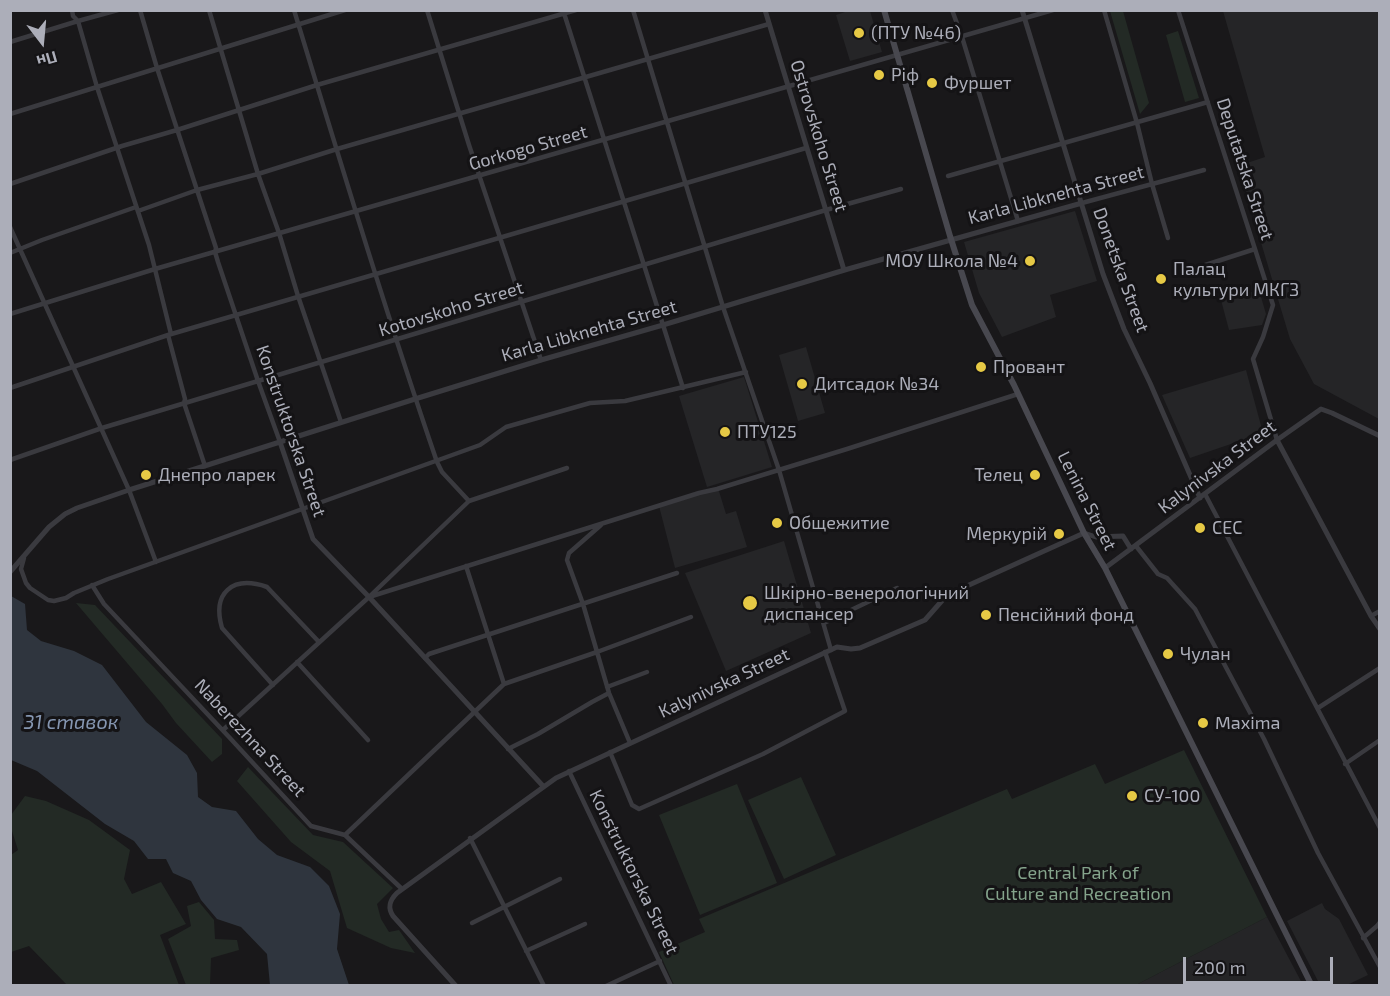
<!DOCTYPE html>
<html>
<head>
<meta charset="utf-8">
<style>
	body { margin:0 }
	#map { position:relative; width:1390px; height:996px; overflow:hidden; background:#19181a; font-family:"Exo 2",sans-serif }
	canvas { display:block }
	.frame { position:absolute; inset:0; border:12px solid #acaeb9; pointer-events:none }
	.north { position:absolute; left:12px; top:12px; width:60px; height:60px; -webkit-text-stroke:4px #141315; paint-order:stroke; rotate:164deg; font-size:16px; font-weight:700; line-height:24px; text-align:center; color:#acaeb9 }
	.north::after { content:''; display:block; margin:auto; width:21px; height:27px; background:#acaeb9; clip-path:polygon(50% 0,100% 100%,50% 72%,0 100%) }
	.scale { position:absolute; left:1183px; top:957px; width:150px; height:27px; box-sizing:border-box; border:3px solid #acaeb9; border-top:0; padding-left:8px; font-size:18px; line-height:21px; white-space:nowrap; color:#acaeb9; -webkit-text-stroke:4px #141315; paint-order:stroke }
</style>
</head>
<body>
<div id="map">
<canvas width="1390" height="996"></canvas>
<div class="frame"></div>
<div class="north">Пн</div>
<div class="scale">200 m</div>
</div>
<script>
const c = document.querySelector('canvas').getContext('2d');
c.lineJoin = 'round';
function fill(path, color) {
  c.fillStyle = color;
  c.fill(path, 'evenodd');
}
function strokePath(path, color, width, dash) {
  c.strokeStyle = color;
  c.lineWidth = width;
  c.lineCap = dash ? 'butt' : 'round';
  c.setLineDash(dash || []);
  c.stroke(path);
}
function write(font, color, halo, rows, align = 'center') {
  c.font = font + ' "Exo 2",sans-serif';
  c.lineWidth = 6;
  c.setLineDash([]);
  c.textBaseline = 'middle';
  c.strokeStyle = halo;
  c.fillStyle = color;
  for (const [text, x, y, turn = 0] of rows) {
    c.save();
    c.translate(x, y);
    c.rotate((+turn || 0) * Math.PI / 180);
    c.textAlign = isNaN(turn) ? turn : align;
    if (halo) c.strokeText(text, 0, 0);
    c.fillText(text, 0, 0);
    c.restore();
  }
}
fill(new Path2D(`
	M851,10L870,11L882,52L850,61L836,15Z
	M1223,11H1379V419L1314,384L1290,339L1238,166L1265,157Z
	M1075,211L1097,281L1050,295L1056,317L1002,337L979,293L964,242Z
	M1259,290L1266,314L1262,325L1229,330L1221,300Z
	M806,347L825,413L798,421L779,355Z
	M1246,370L1263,433L1190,458L1162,395Z
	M744,377L772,467L707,487L679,396Z
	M718,488L726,514L736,511L747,547L675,568L659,506Z
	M784,541L811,633L726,671L685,573Z
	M1322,903L1325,909L1339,919L1368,975L1347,985H1320L1287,921Z
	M1267,917L1303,985H1136Z`), '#252527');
fill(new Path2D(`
	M1110,11H1123L1149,103L1140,114Z
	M1178,31L1199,98L1185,102L1166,35Z
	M76,603L95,605L222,739V754L212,762L176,723L162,704Z
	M1184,750L1267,917L1136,985H674L659,952L705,932L699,919L1007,789L1012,799L1095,764L1105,784Z
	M248,767L313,835L343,842L393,888L377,904L381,919L389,932L399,930L415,953L391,948L347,928L330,871L291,842L237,781Z
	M801,777L836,855L784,879L748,800Z
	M737,784L777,883L700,915L659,815Z
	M25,796L46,801L89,820L130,850L124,879L132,894L161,882L186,924L160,935L179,985H67L29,946L11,952V855L18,850L11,828V815Z
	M199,902L214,920L215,939L237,940L239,950L211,958L210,985H186L168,939L191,926L187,906Z`), '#232a25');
fill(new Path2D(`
	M11,596L25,604L27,630L41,641L74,651L102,665L146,722L187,755L197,773L198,797L212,807L236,811L258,839L277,855L310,867L329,886L340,914L337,949L349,985H270L267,954L241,927L217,919L201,900L191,881L173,873L166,859H148L134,841L105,824L37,771L11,760Z`), '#2f353e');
strokePath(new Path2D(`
	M72,10L73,16L78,21L97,87L149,245L171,334
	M140,10L157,68L216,248L215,252L218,262L258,381L280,442
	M209,10L258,174L279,233L298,296L341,422
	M294,10C340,161 386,313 437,462L442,472L469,501
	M427,10L469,145L541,360
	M563,10L683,388
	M633,10L723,307L779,470L831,650
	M952,10L962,37L1018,221
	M1104,10L1137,123L1152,184L1168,238
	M1178,10L1273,305L1263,337L1253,359L1277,440
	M10,42L78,21L118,10
	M10,114L345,10
	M948,176L1208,102
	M10,184L122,146L177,130L317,85L576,10
	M1082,203L1204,170
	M138,211L197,190L258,174L337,149L769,24
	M10,227L129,490L156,562
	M10,253L42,240L136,207
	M1196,268L1255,249
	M10,314L155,269L1053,10
	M168,335L185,399L184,403L205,466
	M10,388L168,335L806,148
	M10,460L102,428L826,210L901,189
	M1205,494L1380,828
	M601,525L569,553L567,560L583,604L609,693L630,743
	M1136,546L1158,574L1167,578L1195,609L1264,739L1318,853L1380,967
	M24,558L21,569L26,583L30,588L48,600L54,601L66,598L74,593L108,579L480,445L506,427L590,403L625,401L746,372
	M466,566L504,684
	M92,585L104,604L229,737L311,826L345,835L402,889
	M370,596L469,501L567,468
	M1371,616L1380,611
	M824,623L897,588
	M425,658L429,654L677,573
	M297,662L368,740
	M273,685L222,628C212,593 232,575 267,587L319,642
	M607,687L647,672
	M1318,708L1380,668
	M223,730L369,597L699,493L717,489L847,449L1018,394
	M508,749L538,734L592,702L609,693
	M610,752L632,805L639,809L763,754L845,711L825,652
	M1345,764L1380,740
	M569,771L671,986
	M345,835L504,684L597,652L691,617
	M470,838L544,986
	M472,923L560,879
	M1363,938L1377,926L1380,922
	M526,951L585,924
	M606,986L660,961`), '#3a3a3f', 4.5);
strokePath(new Path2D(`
	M765,10L844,270
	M1022,10L1103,274L1124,329L1150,383L1200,498
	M1277,440L1371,616L1380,629
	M280,442L313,539L369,597L543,786
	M1105,568L1277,440L1321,409L1332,413L1380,436
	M10,572L49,527L65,514L77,508L129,490L415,399L541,360L663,325L848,269L1082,203
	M456,986L393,916C387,907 390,900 397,893L556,778L837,647L851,649L860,648L925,620L947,595L1084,533L1096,537L1123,536L1131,549`), '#3a3a3f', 5);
strokePath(new Path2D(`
	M884,10L950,236L972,305L1014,385L1084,533L1105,568L1312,986`), '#48484f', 6);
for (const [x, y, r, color] of [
	[859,33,6,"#e6c945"],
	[879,75,6,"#e6c945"],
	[932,83,6,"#e6c945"],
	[1030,261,6,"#e6c945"],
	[1161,279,6,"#e6c945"],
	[981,367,6,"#e6c945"],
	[802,384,6,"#e6c945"],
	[725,432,6,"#e6c945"],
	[146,475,6,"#e6c945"],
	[1035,475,6,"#e6c945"],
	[777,523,6,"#e6c945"],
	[1200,528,6,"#e6c945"],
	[1059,534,6,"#e6c945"],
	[750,603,8,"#e6c945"],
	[986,615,6,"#e6c945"],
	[1168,654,6,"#e6c945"],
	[1203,723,6,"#e6c945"],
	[1132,796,6,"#e6c945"]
]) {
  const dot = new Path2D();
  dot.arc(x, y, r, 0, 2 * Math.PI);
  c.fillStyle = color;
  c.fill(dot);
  strokePath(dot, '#141315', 2);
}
write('18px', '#acaeb9', '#141315', [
	["(ПТУ №46)",871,33],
	["Ріф",891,75],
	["Фуршет",944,83],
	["МОУ Школа №4",1018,261,"right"],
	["Палац",1173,269],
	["культури МКГЗ",1173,290],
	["Провант",993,367],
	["Дитсадок №34",814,384],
	["ПТУ125",737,432],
	["Днепро ларек",158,475],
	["Телец",1023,475,"right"],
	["Общежитие",789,523],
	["СЕС",1212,528],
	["Меркурій",1047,534,"right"],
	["Шкірно-венерологічний",764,593],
	["диспансер",764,614],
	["Пенсійний фонд",998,615],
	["Чулан",1180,654],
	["Maxima",1215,723],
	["СУ-100",1144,796]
], 'left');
write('18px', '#acaeb9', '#141315', [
	["Ostrovskoho Street",819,136,73],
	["Gorkogo Street",528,148,-16],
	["Deputatska Street",1245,169,72],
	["Karla Libknehta Street",1056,195,-15],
	["Donetska Street",1121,270,70],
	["Kotovskoho Street",451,309,-17],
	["Karla Libknehta Street",589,331,-16],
	["Konstruktorska Street",291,431,71],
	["Kalynivska Street",1217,467,-37],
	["Lenina Street",1087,501,63],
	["Kalynivska Street",724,683,-25],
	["Naberezhna Street",250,738,47],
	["Konstruktorska Street",634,872,64]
]);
write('18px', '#84a38b', '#141315', [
	["Central Park of",1078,873],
	["Culture and Recreation",1078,894]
]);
write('italic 20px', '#8596b1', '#141315', [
	["31 ставок",71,722]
]);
</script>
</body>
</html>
